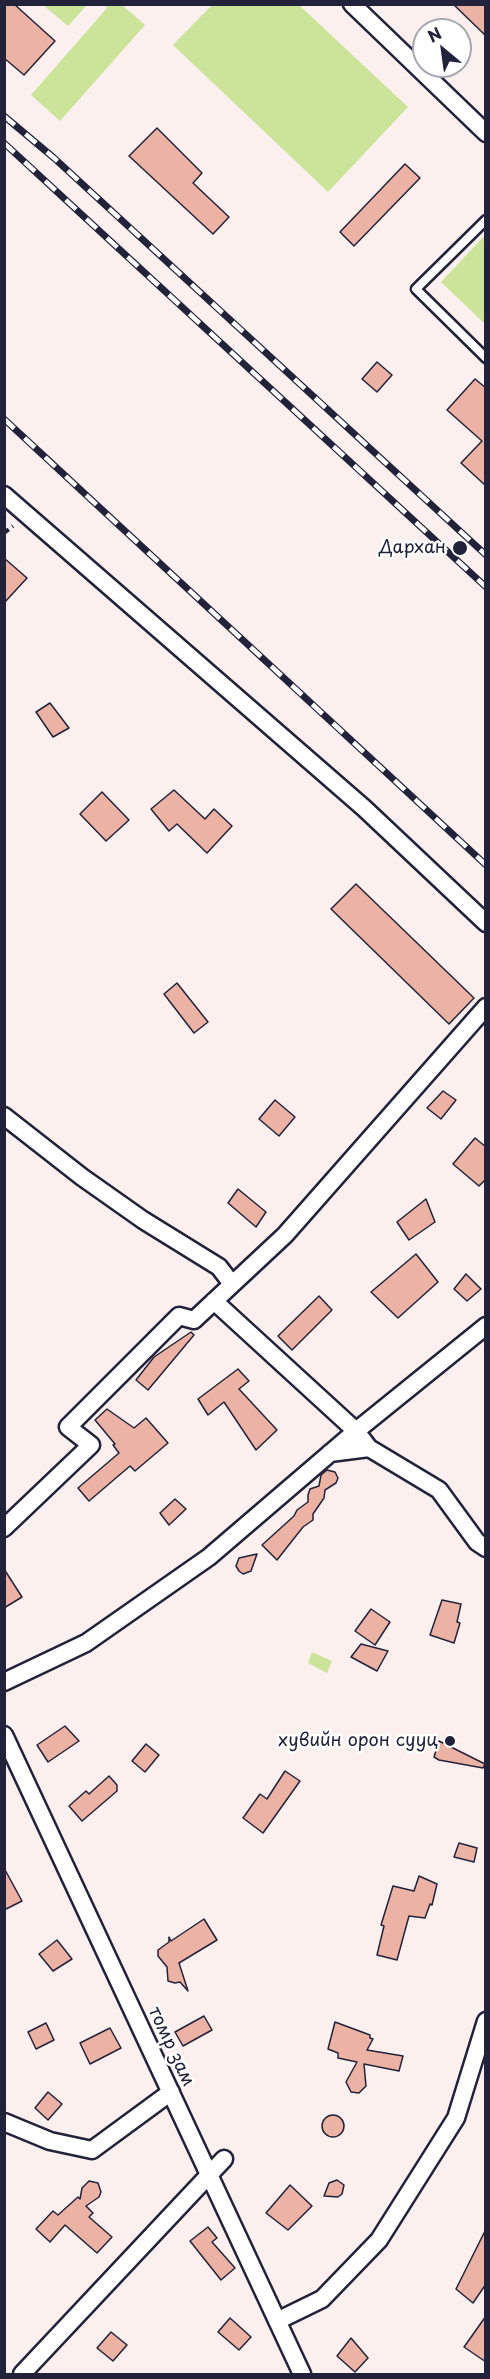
<!DOCTYPE html>
<html>
<head>
<meta charset="utf-8">
<style>
	body { margin:0 }
	#map { position:relative; width:490px; height:2379px; overflow:hidden; background:#fbf0ed; font-family:"Playpen Sans",sans-serif }
	canvas { display:block }
	.frame { position:absolute; inset:0; border:6px solid #22223b; pointer-events:none }
	.north { position:absolute; left:412px; top:18px; width:60px; height:60px; box-sizing:border-box; background:#fff; border:2px solid #a7a7b1; border-radius:50%; rotate:331deg; font-size:16px; font-weight:700; line-height:24px; text-align:center; color:#22223b }
	.north::after { content:''; display:block; margin:auto; width:21px; height:27px; background:#22223b; clip-path:polygon(50% 0,100% 100%,50% 72%,0 100%) }
</style>
</head>
<body>
<div id="map">
<canvas width="490" height="2379"></canvas>
<div class="frame"></div>
<div class="north">N</div>
</div>
<script>
const c = document.querySelector('canvas').getContext('2d');
c.lineJoin = 'round';
function fill(path, color) {
  c.fillStyle = color;
  c.fill(path, 'evenodd');
}
function strokePath(path, color, width, dash) {
  c.strokeStyle = color;
  c.lineWidth = width;
  c.lineCap = dash ? 'butt' : 'round';
  c.setLineDash(dash || []);
  c.stroke(path);
}
function write(font, color, halo, rows, align = 'center') {
  c.font = font + ' "Playpen Sans",sans-serif';
  c.lineWidth = 5;
  c.setLineDash([]);
  c.textBaseline = 'middle';
  c.strokeStyle = halo;
  c.fillStyle = color;
  for (const [text, x, y, turn = 0] of rows) {
    c.save();
    c.translate(x, y);
    c.rotate((+turn || 0) * Math.PI / 180);
    c.textAlign = isNaN(turn) ? turn : align;
    if (halo) c.strokeText(text, 0, 0);
    c.fillText(text, 0, 0);
    c.restore();
  }
}
fill(new Path2D(`
	M43,5H87L68,26Z
	M105,5H122L145,25L60,121L31,95L107,8Z
	M212,5H299L408,107L328,192L173,45Z
	M485,235V324L441,282Z
	M312,1652L332,1661L327,1673L308,1663Z`), '#cbe49a');
const building = new Path2D(`
	M4,4H14L55,41L24,75L4,58Z
	M453,4H486V36Z
	M157,128L202,173L193,183L229,217L213,234L129,156Z
	M405,164L420,178L354,246L340,232Z
	M377,362L392,375L377,392L362,379Z
	M475,379L486,388V486L461,463L482,441L447,410Z
	M4,558L27,578L4,603Z
	M50,703L69,728L53,737L36,712Z
	M174,790L205,819L214,809L232,826L207,853L177,824L169,831L151,809Z
	M102,792L129,820L106,841L80,814Z
	M356,884L474,998L449,1024L331,909Z
	M177,983L208,1022L194,1033L164,994Z
	M443,1091L456,1100L441,1119L427,1108Z
	M275,1100L295,1117L279,1136L259,1119Z
	M475,1138L486,1147V1179L479,1186L453,1164Z
	M238,1189L266,1212L256,1227L228,1203Z
	M426,1199L435,1222L409,1240L397,1222Z
	M416,1254L438,1282L398,1318L371,1292Z
	M466,1274L481,1289L467,1301L454,1289Z
	M319,1296L332,1310L292,1350L278,1336Z
	M191,1332L194,1335L148,1390L136,1380L154,1357Z
	M238,1369L249,1381L239,1389L277,1430L256,1450L224,1402L208,1415L198,1399Z
	M107,1409L134,1428L146,1418L168,1443L135,1471L130,1466L89,1501L78,1488L119,1453L113,1445L115,1444L95,1420Z
	M327,1470L335,1472L338,1478L336,1483L325,1490L324,1498L313,1514V1520L303,1527L277,1560L262,1545L294,1516L297,1510L308,1502V1495L310,1489L319,1486L321,1475Z
	M175,1499L186,1509L169,1525L160,1513Z
	M257,1554L251,1571L243,1574L239,1571L236,1566L239,1558Z
	M4,1569L22,1597L4,1608Z
	M442,1600L461,1604L457,1622L460,1623L454,1643L430,1635Z
	M371,1609L390,1622L375,1645L355,1631Z
	M361,1644L388,1651L377,1671L351,1657Z
	M65,1726L79,1741L48,1762L37,1745Z
	M439,1741L485,1764L483,1768L439,1760L434,1757Z
	M146,1744L159,1755L145,1772L132,1761Z
	M285,1771L300,1781L263,1833L243,1818L260,1794L267,1799Z
	M109,1776L117,1785V1791L82,1821L69,1806L86,1791L89,1794Z
	M459,1843L477,1848L474,1862L454,1857Z
	M4,1868L22,1901L4,1910Z
	M419,1876L437,1884L432,1905L430,1904L425,1918L409,1916L397,1960L377,1955L384,1926L381,1925L393,1886L414,1891Z
	M204,1919L217,1940L179,1963L188,1991L180,1982L175,1983L168,1981L167,1967L158,1956V1950L169,1942V1937L171,1941Z
	M57,1940L72,1959L53,1971L39,1954Z
	M204,2016L212,2030L183,2046L175,2032Z
	M335,2022L370,2035V2038L373,2039L367,2050L403,2056L399,2071L364,2064L366,2086L359,2093L351,2092L346,2082L357,2062L338,2058V2053L328,2049Z
	M46,2023L54,2040L36,2049L28,2032Z
	M110,2028L121,2048L90,2064L80,2043Z
	M48,2092L62,2104L48,2120L35,2108Z
	M322 2126a11 11 0 1 1 22 0a11 11 0 1 1-22 0Z
	M337,2180L344,2185L342,2194L338,2197L324,2196L329,2183Z
	M89,2181L98,2183L101,2192L99,2197L86,2206L93,2213L89,2217L112,2237L97,2253L65,2225L50,2242L36,2229L53,2211L58,2215L78,2197L80,2199L82,2188Z
	M290,2185L312,2206L288,2230L266,2213Z
	M208,2227L217,2238L212,2242L235,2268L221,2280L190,2241Z
	M486,2229V2284L473,2303L456,2289Z
	M486,2316V2362L464,2347Z
	M230,2318L251,2337L239,2350L218,2332Z
	M111,2332L127,2345L113,2361L97,2348Z
	M351,2338L368,2358L355,2372L337,2356Z`);
fill(building, '#ecb3a4');
strokePath(building, '#22223b', 1.5);
const lane = new Path2D(`
	M486,220L416,289L486,358`);
const street = new Path2D(`
	M352,4L486,133
	M4,495L364,808L486,923
	M4,1116L82,1177L143,1220L219,1267L232,1284
	M214,1301L356,1431L369,1448
	M330,1453L369,1448L439,1490L477,1542L486,1548
	M4,1528L91,1445L68,1427L179,1316L194,1320L285,1235L486,1007
	M4,1682L86,1643L209,1557L356,1431L486,1326
	M4,1735L302,2374
	M4,2122L50,2141L92,2150L171,2092
	M277,2321L322,2299L379,2240L456,2118L486,2021
	M22,2374L224,2159`);
strokePath(lane, '#22223b', 13);
strokePath(street, '#22223b', 21);
strokePath(new Path2D(`
	M4,533L13,526`), '#22223b', 4, [6, 4.5]);
strokePath(lane, '#fff', 8);
strokePath(street, '#fff', 16);
const rail = new Path2D(`
	M4,116L54,158L486,555
	M4,143L486,587
	M4,419L486,865`);
strokePath(rail, '#22223b', 7);
strokePath(rail, '#fff', 4.5, [14]);
for (const [x, y, r, color] of [
	[460,548,8,"#22223b"],
	[450,1741,6,"#22223b"]
]) {
  const dot = new Path2D();
  dot.arc(x, y, r, 0, 2 * Math.PI);
  c.fillStyle = color;
  c.fill(dot);
  strokePath(dot, '#fff', 2);
}
write('18px', '#22223b', '#fff', [
	["Дархан",446,548],
	["хувийн орон сууц",438,1741]
], 'right');
write('18px', '#22223b', '#fff', [
	["томр зам",171,2047,65]
]);
</script>
</body>
</html>
